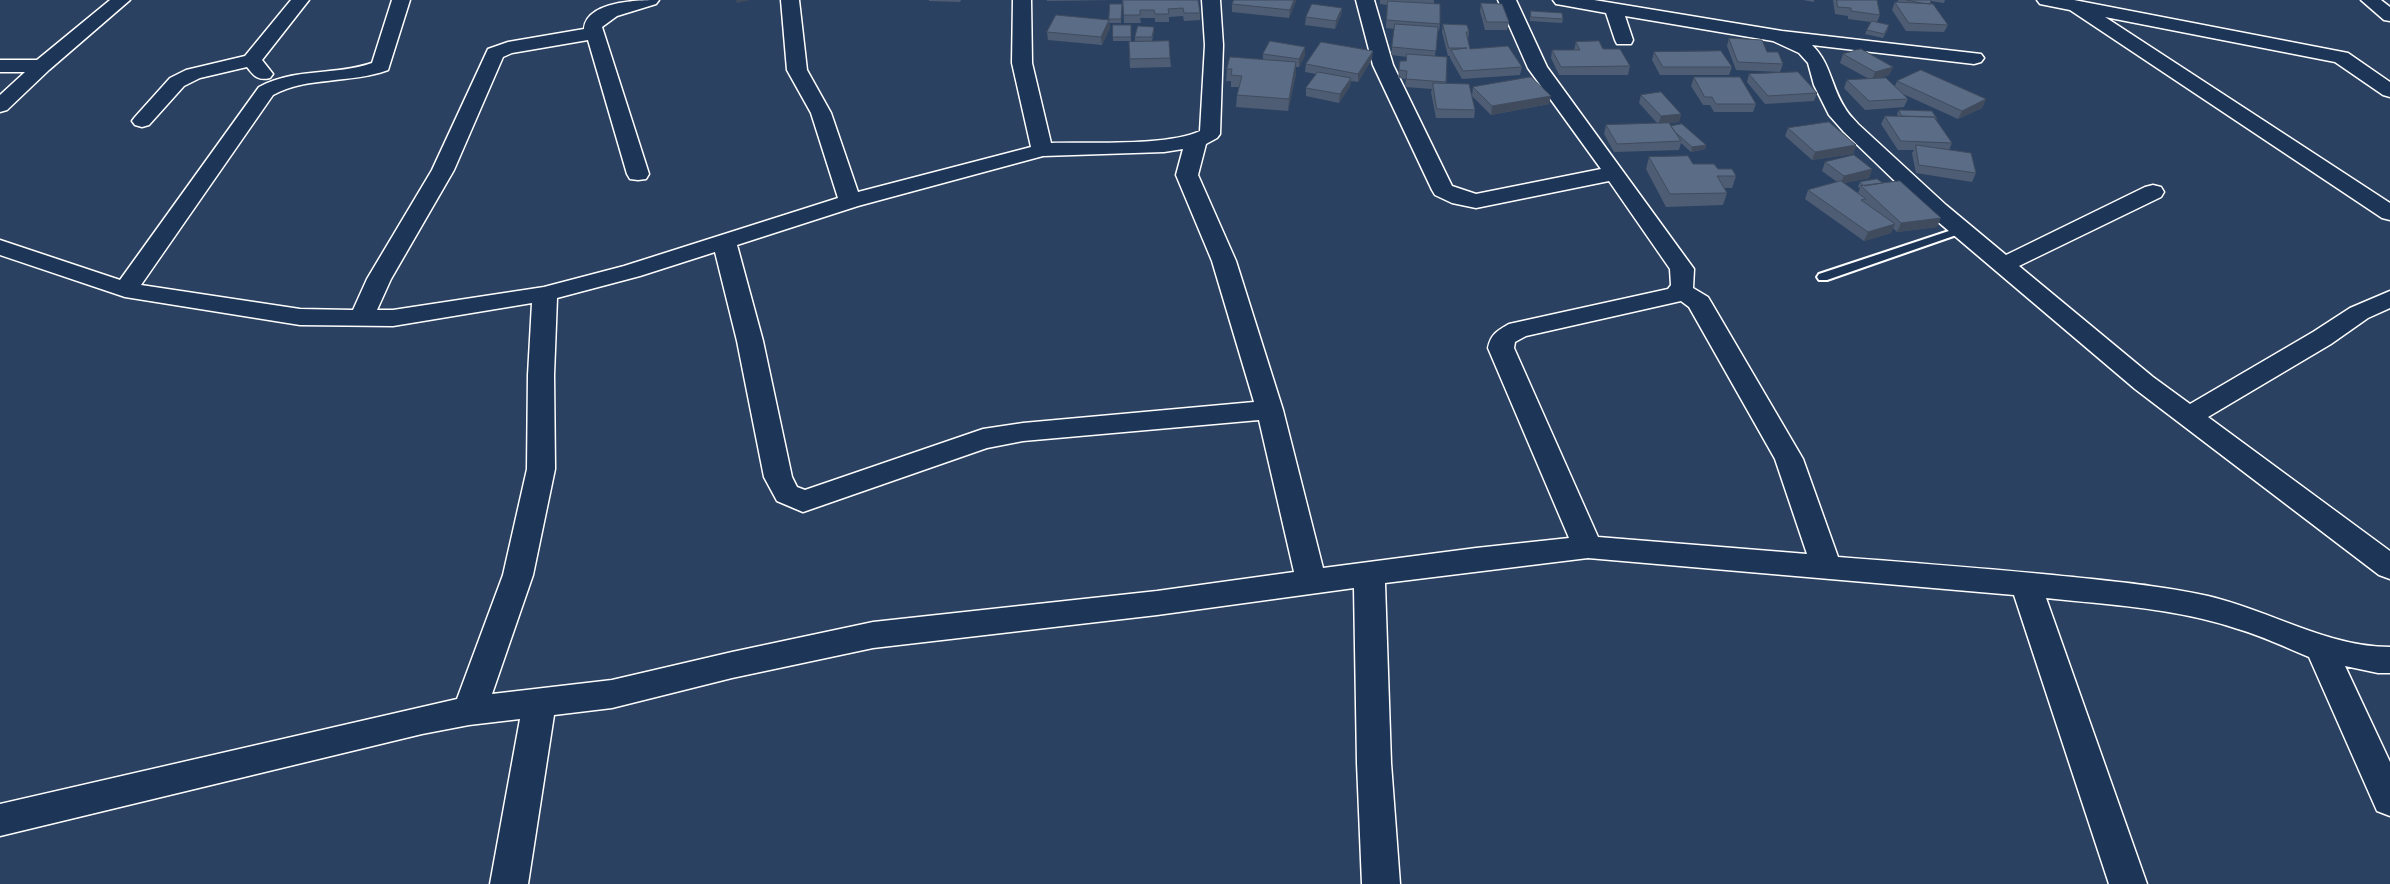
<!DOCTYPE html>
<html>
<head>
<meta charset="utf-8">
<style>
	body { margin:0 }
	canvas { display:block; background:#2a4161 }
</style>
</head>
<body>
<canvas width="2390" height="884"></canvas>
<script>
const c = document.querySelector('canvas').getContext('2d');
c.lineJoin = 'round';
function strokePath(path, color, width, dash) {
  c.strokeStyle = color;
  c.lineWidth = width;
  c.lineCap = dash ? 'butt' : 'round';
  c.setLineDash(dash || []);
  c.stroke(path);
}
function fill(path, color) {
  c.fillStyle = color;
  c.fill(path, 'evenodd');
}
const service = new Path2D(`
	M1961,227L1967,230L1965,232L1827,280H1819L1817,277L1819,274Z`);
const minor = new Path2D(`
	M110,0H130L49,70L7,110L0,112V95L25,72H0V60H37Z
	M291,0H309L262,60L273,74L270,78C258,81 254,76 247,67L200,78L184,86L149,125L142,127L135,125L132,121L135,117L170,78L186,70L245,56Z
	M392,0H410L388,70C350,84 308,76 273,95L141,285L300,309L353,310L367,279L432,170L488,49L508,42L584,29C586,1 639,0 659,0L656,4L617,16L602,27L649,174L646,179L638,180L630,179L627,174L588,40L512,53L503,57L454,170L391,279L377,310H393L544,287L624,266L838,198L811,113L787,70L781,0H799L807,70L831,113L858,192L1031,147L1012,63L1013,0H1031L1032,63L1051,143C1088,142 1169,146 1200,131L1205,45L1202,0H1220L1223,45L1220,134L1217,138L1206,144L1198,175L1236,261L1283,410L1323,568L1476,548L1569,538L1488,348C1491,334 1497,331 1509,324L1668,289L1671,285L1670,269L1609,181L1476,208L1452,203L1435,195L1432,190L1373,65L1356,0H1374L1393,65L1452,186L1476,194L1601,169L1528,68L1498,0H1516L1547,67L1694,269L1693,288L1708,297L1711,302L1803,459L1838,557C1916,563 1995,569 2073,577C2118,582 2163,586 2208,596C2269,610 2327,647 2390,647V673H2378L2345,666L2390,762V816L2377,811L2309,657C2285,647 2262,636 2238,629C2176,608 2110,605 2046,598L2147,884H2109L2014,595L1588,558L1385,583L1391,763L1400,884H1362L1357,763L1354,588L1157,615L873,648L732,678L612,708L554,715L528,884H490L520,719L469,725L422,734L0,836V804L457,699L503,575L527,469L528,375L532,303L393,326L300,325L125,297L0,255V240L120,280L259,87C297,67 335,76 372,63ZM1183,149L1176,175L1212,261L1254,402L1023,423L983,429L805,490L797,487L792,477L763,341L737,245L858,206L1043,156L1164,152ZM715,252L737,341L764,477L777,501L803,512L987,448L1023,441L1259,420L1294,572L1157,591L873,622L732,652L612,680L492,694L533,575L555,469L554,375L557,298L640,276ZM1681,301L1689,307L1775,459L1807,554L1598,537L1514,348L1515,342L1526,336Z
	M1553,0H1594L1782,31L1981,54L1984,58L1981,62L1974,64L1812,45C1831,63 1831,87 1845,108C1848,114 1854,119 1858,124L1946,205L2006,255L2145,187L2153,185L2161,187L2164,192L2161,197L2019,266L2153,377L2190,404L2313,332L2350,308L2390,291V308L2368,318L2331,344L2208,417L2390,551V579L2379,575L2135,389L1930,215L1844,132L1829,115L1814,85L1808,63L1799,53L1773,41L1625,16L1633,40L1631,44H1617L1615,40L1606,13L1562,5L1556,4Z
	M2037,0H2074L2348,53L2390,82V97L2383,95L2335,62L2105,17L2390,203V220L2382,218L2070,10L2040,4Z
	M2361,0H2381L2390,7V21L2384,20Z`);
strokePath(service, '#fff', 4);
strokePath(minor, '#fff', 3);
fill(service, '#1d3557');
fill(minor, '#1d3557');
fill(new Path2D(`
	M929,0H961L960,2L929,1Z
	M1047,0H1115L1047,1Z
	M1123,0H1198L1200,13V20L1184,21L1183,16L1169,17V22H1155V18H1140L1141,23H1124Z
	M1380,0H1434V4L1440,24L1439,31H1437L1435,56L1447,57L1446,84L1475,110L1474,118H1436L1431,92L1432,89L1405,87L1406,79L1398,78L1400,61H1406L1407,57L1391,55L1395,29L1386,28L1387,5L1380,4Z
	M1803,0H1814V2Z
	M1833,0H1877L1880,15L1877,22L1888,29L1883,38L1865,34L1871,22L1848,19V16L1835,14Z
	M1898,0H1945L1944,3L1931,1L1930,4L1948,25L1944,32L1906,31L1892,10L1895,2H1898Z
	M1296,1L1289,18L1232,12V4Z
	M1481,3L1509,22L1507,30H1485L1480,11Z
	M1122,4L1121,23H1109L1110,28L1102,45L1048,40L1047,32L1109,20Z
	M1342,8L1341,15L1335,29L1305,25L1306,17Z
	M1531,11L1563,19L1562,23L1530,21V15Z
	M1443,24L1469,32L1468,40L1470,49L1522,67L1520,75L1462,79L1450,58V56H1448L1442,32Z
	M1113,25H1131V41H1113Z
	M1154,27V31L1152,41L1170,58L1171,67L1130,68L1129,42L1147,41H1135V37Z
	M1729,38L1783,64L1780,72L1736,70L1727,46Z
	M1576,42L1603,49L1630,66L1628,75H1559L1551,58L1552,50H1574Z
	M1654,52L1732,67L1729,75H1660L1652,60Z
	M1263,54L1305,55L1299,67H1296V74L1288,111L1236,107L1237,95L1239,87H1231V81H1226L1227,69L1263,59Z
	M1843,54L1893,67L1889,75L1879,78L1895,86L1897,81L1986,99L1982,108L1958,119L1903,94L1908,99L1904,107L1865,110L1844,88L1847,80L1869,79L1840,63Z
	M1372,59L1358,82L1351,81L1350,86L1339,103L1306,96V88L1316,74L1305,72L1306,64Z
	M1749,74L1817,93L1814,101L1765,104L1747,82Z
	M1694,77L1756,104L1753,112H1714L1710,105H1703L1691,86Z
	M1473,87L1549,104L1491,115L1472,96Z
	M1641,95L1681,114L1679,122L1669,123L1671,126L1706,145L1705,149L1691,152L1681,143L1679,150L1614,152L1604,134L1606,125L1657,123L1639,103Z
	M1899,110L1937,119L1936,120L1952,143L1949,150L1976,173L1972,182L1916,173L1912,153L1914,150H1898L1881,124L1885,116H1898L1897,114Z
	M1788,128L1856,145L1853,154L1812,160L1785,136Z
	M1649,157L1693,164L1718,169L1736,176L1732,188H1724L1727,193L1723,205L1666,207L1646,169Z
	M1825,162L1872,169L1869,178L1844,183L1858,193L1860,188L1858,187L1860,182L1937,227L1897,232L1893,228L1891,233L1864,241L1805,199L1808,190L1837,182L1822,171Z`), '#4e5d73');
fill(new Path2D(`
	M736,0H750L737,3Z
	M1294,0H1296V1L1289,18L1290,10Z
	M1342,8L1341,15L1335,29L1336,21Z
	M1109,20L1110,28L1102,45L1101,37Z
	M1305,47V55L1299,67V59Z
	M1373,51L1372,59L1358,82V74Z
	M1296,62V74L1288,111L1289,99Z
	M1893,67L1889,75L1872,80L1875,72Z
	M1351,78L1350,86L1339,103L1340,94Z
	M1551,96L1549,104L1491,115L1492,106Z
	M1986,99L1982,108L1958,119L1962,111Z
	M1681,114L1679,122L1658,125L1661,116Z
	M1706,145L1705,149L1691,152L1692,147Z
	M1856,145L1853,154L1812,160L1815,152Z
	M1872,169L1869,178L1840,184L1844,176Z
	M1941,218L1937,227L1897,232L1901,223Z
	M1895,224L1891,233L1864,241L1868,232Z`), '#404c5e');
const building = new Path2D(`
	M1123,0H1198L1200,13H1184L1183,8L1168,9L1169,14H1155L1154,10H1140V15H1124Z
	M1234,0H1294L1290,10L1232,4Z
	M1837,0H1877L1880,15L1851,11V8L1838,7Z
	M1907,0H1931L1930,4L1922,3Z
	M1388,1L1440,4V24L1387,20Z
	M1895,2L1933,4L1948,25L1909,23Z
	M1481,3L1502,4L1509,22H1487Z
	M1110,4H1122L1121,19H1109Z
	M1312,4L1342,8L1336,21L1306,17Z
	M1531,11L1562,13L1563,19L1531,17Z
	M1056,15L1109,20L1101,37L1047,32Z
	M1872,21L1889,25L1884,34L1867,30Z
	M1395,24L1438,27L1436,51L1392,47Z
	M1443,24L1467,25L1469,32H1466L1470,49L1508,46L1522,67L1463,71L1451,50L1467,48H1449Z
	M1113,25H1131V37H1113Z
	M1138,26L1154,27L1152,37H1135Z
	M1729,38L1762,40L1767,52H1778L1783,64L1738,62Z
	M1169,41L1170,58L1130,59L1129,42Z
	M1270,41L1305,47L1299,59L1263,54Z
	M1599,41L1603,49H1620L1630,66L1561,67L1552,50H1580L1576,42Z
	M1321,42L1373,51L1358,74L1306,64Z
	M1861,49L1893,67L1875,72L1843,54Z
	M1721,51L1732,67H1663L1654,52Z
	M1407,54L1447,57L1446,82L1406,79L1407,71L1399,70L1400,61H1406Z
	M1230,57L1296,62L1289,99L1237,95L1242,76L1231,75L1232,69H1227Z
	M1921,70L1986,99L1962,111L1897,81Z
	M1318,72L1351,78L1340,94L1306,88Z
	M1798,72L1817,93L1768,96L1749,74Z
	M1531,77L1551,96L1492,106L1473,87Z
	M1694,77H1740L1756,104H1716L1712,97H1705Z
	M1886,78L1908,99L1869,101L1847,80Z
	M1433,83L1469,84L1475,110L1437,109Z
	M1661,92L1681,114L1661,116L1641,95Z
	M1899,110L1932,111L1937,119H1936L1934,117L1902,116Z
	M1885,116L1934,117L1952,143L1901,141Z
	M1829,122L1856,145L1815,152L1788,128Z
	M1669,123L1681,141L1617,144L1606,125Z
	M1682,124L1706,145L1692,147L1675,132L1671,126Z
	M1916,145L1971,153L1976,173L1919,165Z
	M1854,155L1872,169L1844,176L1825,162Z
	M1688,156L1693,164H1714L1718,169H1732L1736,176H1717L1727,193L1670,194L1649,157Z
	M1877,179L1883,183L1864,186L1860,182Z
	M1841,181L1866,199L1861,200L1895,224L1868,232L1808,190Z
	M1900,181L1941,218L1901,223L1861,186Z`);
fill(building, '#5b6c86');
strokePath(building, '#404c5e', 1);
</script>
</body>
</html>
